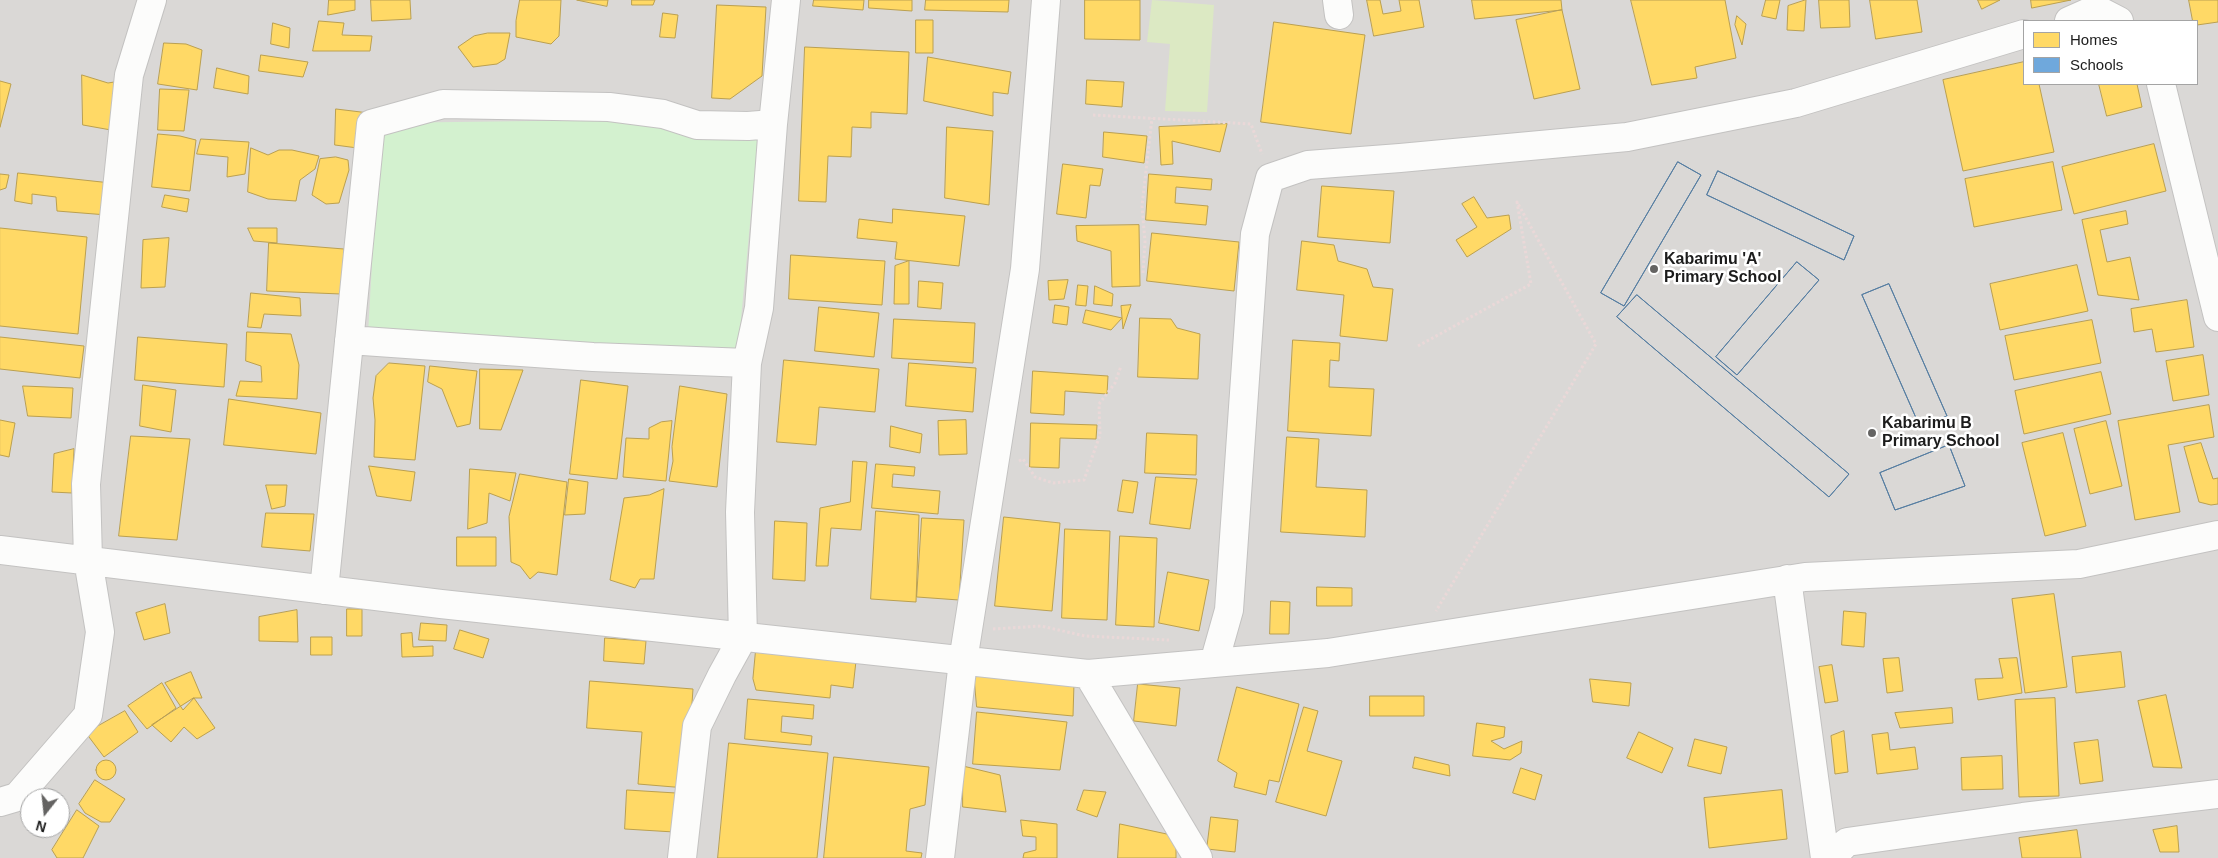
<!DOCTYPE html>
<html>
<head>
<meta charset="utf-8">
<style>
	body { margin:0 }
	#map { position:relative; width:2218px; height:858px; overflow:hidden; background:#ebe8e5; font-family:Helvetica,sans-serif }
	canvas { display:block }
	.legend { position:absolute; left:2023px; top:20px; width:175px; height:65px; box-sizing:border-box; background:#fff; border:1px solid #a4a4a4; margin:0; padding:6px 9px; list-style:none; font-size:15px; color:#1c1c1c }
	.legend li { display:flex; align-items:center; gap:10px; height:25px }
	.legend b { width:25px; border:1px solid #a4a4a4 }
	.north { position:absolute; left:20px; top:788px; width:50px; height:50px; box-sizing:border-box; background:#fff; border:1px solid #a4a4a4; border-radius:50%; rotate:196deg; font-size:14px; font-weight:700; line-height:20px; text-align:center; color:#1c1c1c }
	.north::after { content:''; display:block; margin:auto; width:18px; height:22px; background:#646362; clip-path:polygon(50% 0,100% 100%,50% 72%,0 100%) }
</style>
</head>
<body>
<div id="map">
<canvas width="2218" height="858"></canvas>
<ul class="legend">
<li><b style="height:14px;background:#ffd966"></b>Homes</li>
<li><b style="height:14px;background:#6fa8dc"></b>Schools</li>
</ul>
<div class="north">N</div>
</div>
<script>
const c = document.querySelector('canvas').getContext('2d');
c.lineJoin = 'round';
function fill(path, color) {
  c.fillStyle = color;
  c.fill(path, 'evenodd');
}
function strokePath(path, color, width, dash) {
  c.strokeStyle = color;
  c.lineWidth = width;
  c.lineCap = dash ? 'butt' : 'round';
  c.setLineDash(dash || []);
  c.stroke(path);
}
function write(font, color, halo, rows, align = 'center') {
  c.font = font + ' Helvetica,sans-serif';
  c.lineWidth = 5;
  c.setLineDash([]);
  c.textBaseline = 'middle';
  c.strokeStyle = halo;
  c.fillStyle = color;
  for (const [text, x, y, turn = 0] of rows) {
    c.save();
    c.translate(x, y);
    c.rotate((+turn || 0) * Math.PI / 180);
    c.textAlign = isNaN(turn) ? turn : align;
    if (halo) c.strokeText(text, 0, 0);
    c.fillText(text, 0, 0);
    c.restore();
  }
}
fill(new Path2D(`
	M0,0H2218V858H0ZM2024,21H2197V84H2024ZM30,798H60V828H30Z`), '#dad8d6');
fill(new Path2D(`
	M1152,0L1214,5L1207,112L1165,111L1170,44L1147,42Z`), '#dce9c3');
fill(new Path2D(`
	M760,118L738,351L368,334L380,123Z`), '#d3f1cf');
const homes = new Path2D(`
	M329,0H355V10L328,15Z
	M371,0H410L411,19L372,21Z
	M520,0H561L559,36L551,44L516,37V21Z
	M577,0H608L607,6Z
	M632,0H655L653,5H632Z
	M814,0H864L863,10L813,6Z
	M869,0H912V11L869,8Z
	M926,0H1009L1008,12L925,10Z
	M1085,0H1140V40L1085,39Z
	M1367,0H1380L1383,14L1401,11L1399,0H1419L1424,27L1374,36Z
	M1472,0H1561L1562,10L1475,19Z
	M1631,0H1725L1736,58L1695,67L1697,78L1652,85Z
	M1766,0H1780L1776,19L1762,16Z
	M1806,0L1804,31L1787,30L1788,6Z
	M1819,0H1849L1850,27L1821,28Z
	M1870,0H1917L1922,32L1876,39Z
	M1978,0H2000L1982,9Z
	M2031,0H2071L2032,8Z
	M2189,0H2218V22L2197,25V21H2193Z
	M717,5L766,7L762,76L730,99L712,98Z
	M1562,10L1580,89L1534,99L1516,20Z
	M663,13L678,15L675,38L660,37Z
	M1737,16L1746,24L1742,45L1735,25Z
	M916,20H933V53H916Z
	M319,21L344,23L342,35L372,36L370,51H313Z
	M1274,22L1365,35L1351,134L1261,122Z
	M273,23L290,28L289,48L271,44Z
	M488,33H510L505,59L497,64L473,67L458,47L474,36Z
	M164,43L186,44L202,50L197,90L158,84Z
	M805,47L909,52L907,114L871,112V128L852,127L851,157L828,156L826,202L799,201Z
	M261,55L308,62L303,77L259,71Z
	M928,57L1011,72L1008,94L993,92V116L924,101Z
	M2024,62V84H2039L2054,152L1963,171L1943,80Z
	M217,68L249,76L248,94L214,88Z
	M82,75L108,83L114,82V114L111,130L83,125Z
	M1087,80L1124,82L1122,107L1086,104Z
	M0,81L11,84L0,127Z
	M2099,84H2137L2142,107L2107,116Z
	M160,89L189,90L184,131L158,130Z
	M336,109L369,113L365,149L335,145Z
	M1227,124L1220,152L1172,141L1173,164L1161,165L1159,127Z
	M947,127L993,131L989,205L945,198Z
	M1104,132L1147,136L1144,163L1103,157Z
	M158,134L180,136L196,140L190,191L152,187Z
	M201,139L249,142L245,174L227,177L228,157L197,154Z
	M2154,144L2166,191L2074,214L2062,167Z
	M251,148L268,155L279,150H292L319,156L315,169L300,180L296,201L268,199L248,192Z
	M336,157L348,160L349,170L339,203L326,204L312,195L320,159Z
	M2053,162L2062,210L1974,227L1965,179Z
	M1063,164L1103,169L1100,186L1090,185L1086,218L1057,214Z
	M18,173L111,183L107,215L57,211L56,197L32,194V204L15,201Z
	M0,174L9,175L6,188L0,190Z
	M1149,174L1212,179L1211,190L1176,187L1175,203L1208,206L1206,225L1146,220Z
	M1322,186L1394,191L1390,243L1318,237Z
	M165,195L189,199L187,212L162,207Z
	M1474,197L1487,218L1509,215L1511,229L1467,257L1456,240L1477,227L1462,204Z
	M893,209L965,216L959,266L895,259L897,242L857,238L859,219L892,223Z
	M2126,211L2128,224L2100,230L2107,262L2130,257L2139,300L2098,295L2082,220Z
	M1139,225L1140,286L1112,287L1111,251L1077,241L1076,226Z
	M0,228L87,237L78,334L0,326Z
	M248,228H277V243L254,241Z
	M1152,233L1239,242L1234,291L1147,281Z
	M169,238L165,287L141,288L143,240Z
	M1302,241L1334,245L1338,261L1367,269L1373,287L1393,289L1387,341L1340,336L1344,295L1297,290Z
	M269,243L344,249L341,294L267,291Z
	M791,255L885,261L882,305L789,299Z
	M909,261V304H894L895,266Z
	M2077,265L2088,311L2000,330L1990,284Z
	M1068,280L1064,299L1049,300L1048,281Z
	M919,281L943,283L941,309L918,307Z
	M1078,285L1088,286L1086,306L1076,305Z
	M1095,286L1113,294L1112,306L1094,304Z
	M251,293L300,298L301,316L264,314L261,328L248,327Z
	M2187,300L2194,347L2156,352L2152,329L2134,332L2131,309Z
	M1055,305L1069,307L1067,325L1053,323Z
	M1131,305L1123,329L1121,306Z
	M819,307L879,313L874,357L815,351Z
	M1086,310L1122,318L1111,330L1083,323Z
	M1140,318L1171,319L1177,328L1200,334L1198,379L1138,377Z
	M894,319L975,323L973,363L892,358Z
	M2092,320L2101,363L2014,380L2005,336Z
	M247,332L291,334L299,365L297,399L236,396L240,381L262,382L261,366L246,361Z
	M0,337L84,346L80,378L0,369Z
	M138,337L227,344L224,387L135,380Z
	M1293,340L1340,343L1339,361L1330,360L1329,387L1374,389L1371,436L1288,431Z
	M2203,355L2209,395L2173,401L2166,361Z
	M784,360L879,369L875,412L819,407L816,445L777,442Z
	M389,363L425,366L415,460L374,457L375,420L373,398L376,376Z
	M909,363L976,368L973,412L906,406Z
	M430,366L477,371L470,424L457,427L442,389L428,382Z
	M480,369L523,370L501,430L480,429Z
	M1033,371L1108,376L1107,394L1065,391L1064,415L1031,413Z
	M2101,372L2111,414L2024,434L2015,391Z
	M581,380L628,386L617,479L570,474Z
	M143,385L176,390L171,432L140,426Z
	M23,386L73,388L71,418L28,416Z
	M680,386L727,394L717,487L669,481L673,461L672,447Z
	M229,399L321,413L316,454L224,445Z
	M2209,405L2214,437L2168,445L2180,512L2135,520L2118,421Z
	M0,420L15,423L9,457L0,455Z
	M966,420L967,454L939,455L938,421Z
	M672,421L666,481L623,477L626,438L649,439V428L661,422Z
	M2106,421L2122,486L2090,494L2074,429Z
	M1031,423L1097,425L1096,439L1060,438L1059,468L1030,467Z
	M891,426L922,434L920,453L890,447Z
	M1147,433L1197,435L1196,475L1145,473Z
	M2063,433L2086,526L2045,536L2022,443Z
	M131,436L190,439L177,540L119,536Z
	M1287,437L1319,439L1316,487L1367,490L1365,537L1281,532Z
	M2201,443L2213,479L2218,478V504L2211,505L2199,502L2184,447Z
	M74,449L72,493L52,492L54,454Z
	M853,461L867,462L861,530L831,528L828,566H816L820,508L850,502Z
	M876,464L915,467L914,476L893,474L892,487L940,491L938,514L872,508Z
	M369,466L415,472L411,501L377,496Z
	M470,469L516,473L510,501L489,493L487,523L468,529Z
	M520,474L567,482L557,575L538,572L530,579L520,566L511,562L509,517Z
	M1156,477L1197,479L1190,529L1150,524Z
	M569,479L588,482L585,514L565,515Z
	M1123,480L1138,482L1133,513L1118,511Z
	M266,485H287L285,506L272,509Z
	M664,489L654,579H640L635,588L610,580L624,498L649,495Z
	M876,511L919,515L916,602L871,599Z
	M266,513L314,514L310,551L262,547Z
	M1004,517L1060,523L1052,611L995,606Z
	M922,518L964,520L959,600L917,597Z
	M775,521L807,523L805,581L773,579Z
	M1065,529L1110,531L1107,620L1062,618Z
	M1120,536L1157,538L1154,627L1116,625Z
	M457,537H496V566H457Z
	M1168,572L1209,580L1199,631L1159,623Z
	M1317,587L1352,588V606H1317Z
	M2054,594L2067,687L2025,693L2012,599Z
	M1271,601L1290,602L1289,634H1270Z
	M165,604L170,633L144,640L136,613Z
	M347,609H362V636H347Z
	M297,610L298,642L259,641V617Z
	M1844,611L1866,613L1864,647L1842,645Z
	M421,623L447,625L446,641L419,640Z
	M460,630L489,639L483,658L454,649Z
	M412,633L413,647L433,646V656L402,657L401,634Z
	M311,637H332V655H311Z
	M605,638L646,641L644,664L604,661Z
	M756,650L856,661L853,688L831,685L830,698L756,690L753,679Z
	M2121,652L2125,687L2076,693L2072,657Z
	M1899,658L1903,691L1887,693L1883,659Z
	M2017,658L2022,693L1978,700L1975,679L2003,678L1999,659Z
	M973,662L1074,683L1073,716L977,707Z
	M1832,665L1838,701L1825,703L1819,667Z
	M191,672L202,698H194L183,710L165,683Z
	M1590,679L1631,683L1629,706L1593,702Z
	M590,681L693,689L686,788L638,784L642,732L587,728Z
	M162,683L176,708L147,729L128,706Z
	M1138,684L1180,688L1176,726L1134,721Z
	M1237,687L1299,704L1279,782L1269,780L1266,795L1234,787L1237,773L1218,761Z
	M2166,695L2182,768L2153,767L2138,701Z
	M1370,696H1424V716H1370Z
	M194,698L215,728L197,739L184,727L171,742L152,725Z
	M2055,698L2059,796L2019,797L2015,700Z
	M748,699L814,705L813,719L782,716L781,732L812,736L811,745L745,739Z
	M1304,707L1318,711L1307,751L1342,761L1326,816L1276,802Z
	M1952,708L1953,723L1900,728L1895,713Z
	M125,711L138,732L104,757L86,733Z
	M977,712L1067,722L1060,770L973,764Z
	M1477,723L1505,727L1504,737L1491,741L1504,749L1522,741L1521,753L1510,760L1473,756Z
	M1844,731L1848,772L1835,774L1831,736Z
	M1639,732L1673,748L1662,773L1627,758Z
	M1888,733L1890,750L1915,747L1918,769L1877,774L1872,735Z
	M1695,739L1727,747L1721,774L1688,766Z
	M2098,740L2103,781L2080,784L2074,743Z
	M729,743L828,753L817,858H718Z
	M2002,756L2003,789L1962,790L1961,758Z
	M834,757L929,767L925,805L910,809L906,851L922,853L921,858H824Z
	M1415,757L1449,765L1450,776L1413,768Z
	M96 770a10 10 0 1 1 20 0a10 10 0 1 1-20 0Z
	M963,766L1000,775L1006,812L963,807Z
	M1521,768L1542,775L1535,800L1513,793Z
	M95,780L125,799L110,822H101L85,813L79,804Z
	M627,790L676,793L674,832L625,829Z
	M1084,790L1106,792L1097,817L1077,810Z
	M1782,790L1787,839L1709,848L1704,798Z
	M77,810L99,826L83,858H57L52,850Z
	M1211,817L1238,820L1235,852L1207,849Z
	M1021,820L1057,824V858H1023L1024,853L1036,850V837L1023,836Z
	M1120,824L1176,836V858H1118Z
	M2177,826L2179,852H2160L2153,830Z
	M2077,830L2081,858H2022L2019,838Z`);
fill(homes, '#ffd966');
strokePath(homes, '#bba050', 1);
const schools = new Path2D(`
	M1678,162L1701,175L1624,306L1601,293Z
	M1678,162L1701,175L1624,306L1601,293Z
	M1718,171L1854,236L1844,260L1707,195Z
	M1718,171L1854,236L1844,260L1707,195Z
	M1797,262L1819,280L1737,375L1716,357Z
	M1797,262L1819,280L1737,375L1716,357Z
	M1889,284L1947,416L1920,427L1862,295Z
	M1889,284L1947,416L1920,427L1862,295Z
	M1637,295L1849,474L1829,497L1617,317Z
	M1637,295L1849,474L1829,497L1617,317Z
	M1949,445L1965,486L1895,510L1880,473Z
	M1949,445L1965,486L1895,510L1880,473Z`);
fill(schools, '#6fa8dc');
strokePath(schools, '#567ea2', 1);
const minor = new Path2D(`
	M1337,0L1339,15
	M2069,21L2096,9L2119,21
	M2161,84L2218,317
	M349,340L593,357L747,363
	M0,550L441,604L1088,674L1328,653L1805,577L2079,564L2218,535
	M1787,579L1825,858
	M324,590L371,124L443,104L609,107L663,114L697,125L748,126L773,124
	M1214,663L1229,610L1255,234L1270,178L1308,165L1400,158L1627,137L1796,103L2024,34
	M1088,674L1198,858
	M0,802L17,797L88,715L100,632L88,560L86,484L129,75L152,0
	M682,858L697,726L722,675L743,637L740,512L747,363L759,308L773,124L786,0
	M940,858L963,661L1025,269L1046,0
	M1831,858L1847,842L2023,817L2218,794`);
strokePath(minor, '#c3c2c1', 30);
strokePath(new Path2D(`
	M1093,115L1251,124L1262,154
	M1143,273L1145,242L1142,206L1152,118
	M1418,346L1531,284L1517,202L1596,344L1436,611
	M1019,461L1023,459L1035,477L1053,483L1084,480L1100,435L1099,404L1115,383L1121,366
	M993,629L1041,626L1085,636L1169,640`), '#ead8d8', 3, [2.5, 2.5]);
strokePath(minor, '#fcfcfb', 28);
for (const [x, y, r, color] of [
	[1654,269,5,"#646362"],
	[1872,433,5,"#646362"]
]) {
  const dot = new Path2D();
  dot.arc(x, y, r, 0, 2 * Math.PI);
  c.fillStyle = color;
  c.fill(dot);
  strokePath(dot, '#fff', 2);
}
write('bold 16px', '#1c1c1c', '#fff', [
	["Kabarimu 'A'",1664,260],
	["Primary School",1664,278],
	["Kabarimu B",1882,424],
	["Primary School",1882,442]
], 'left');
</script>
</body>
</html>
